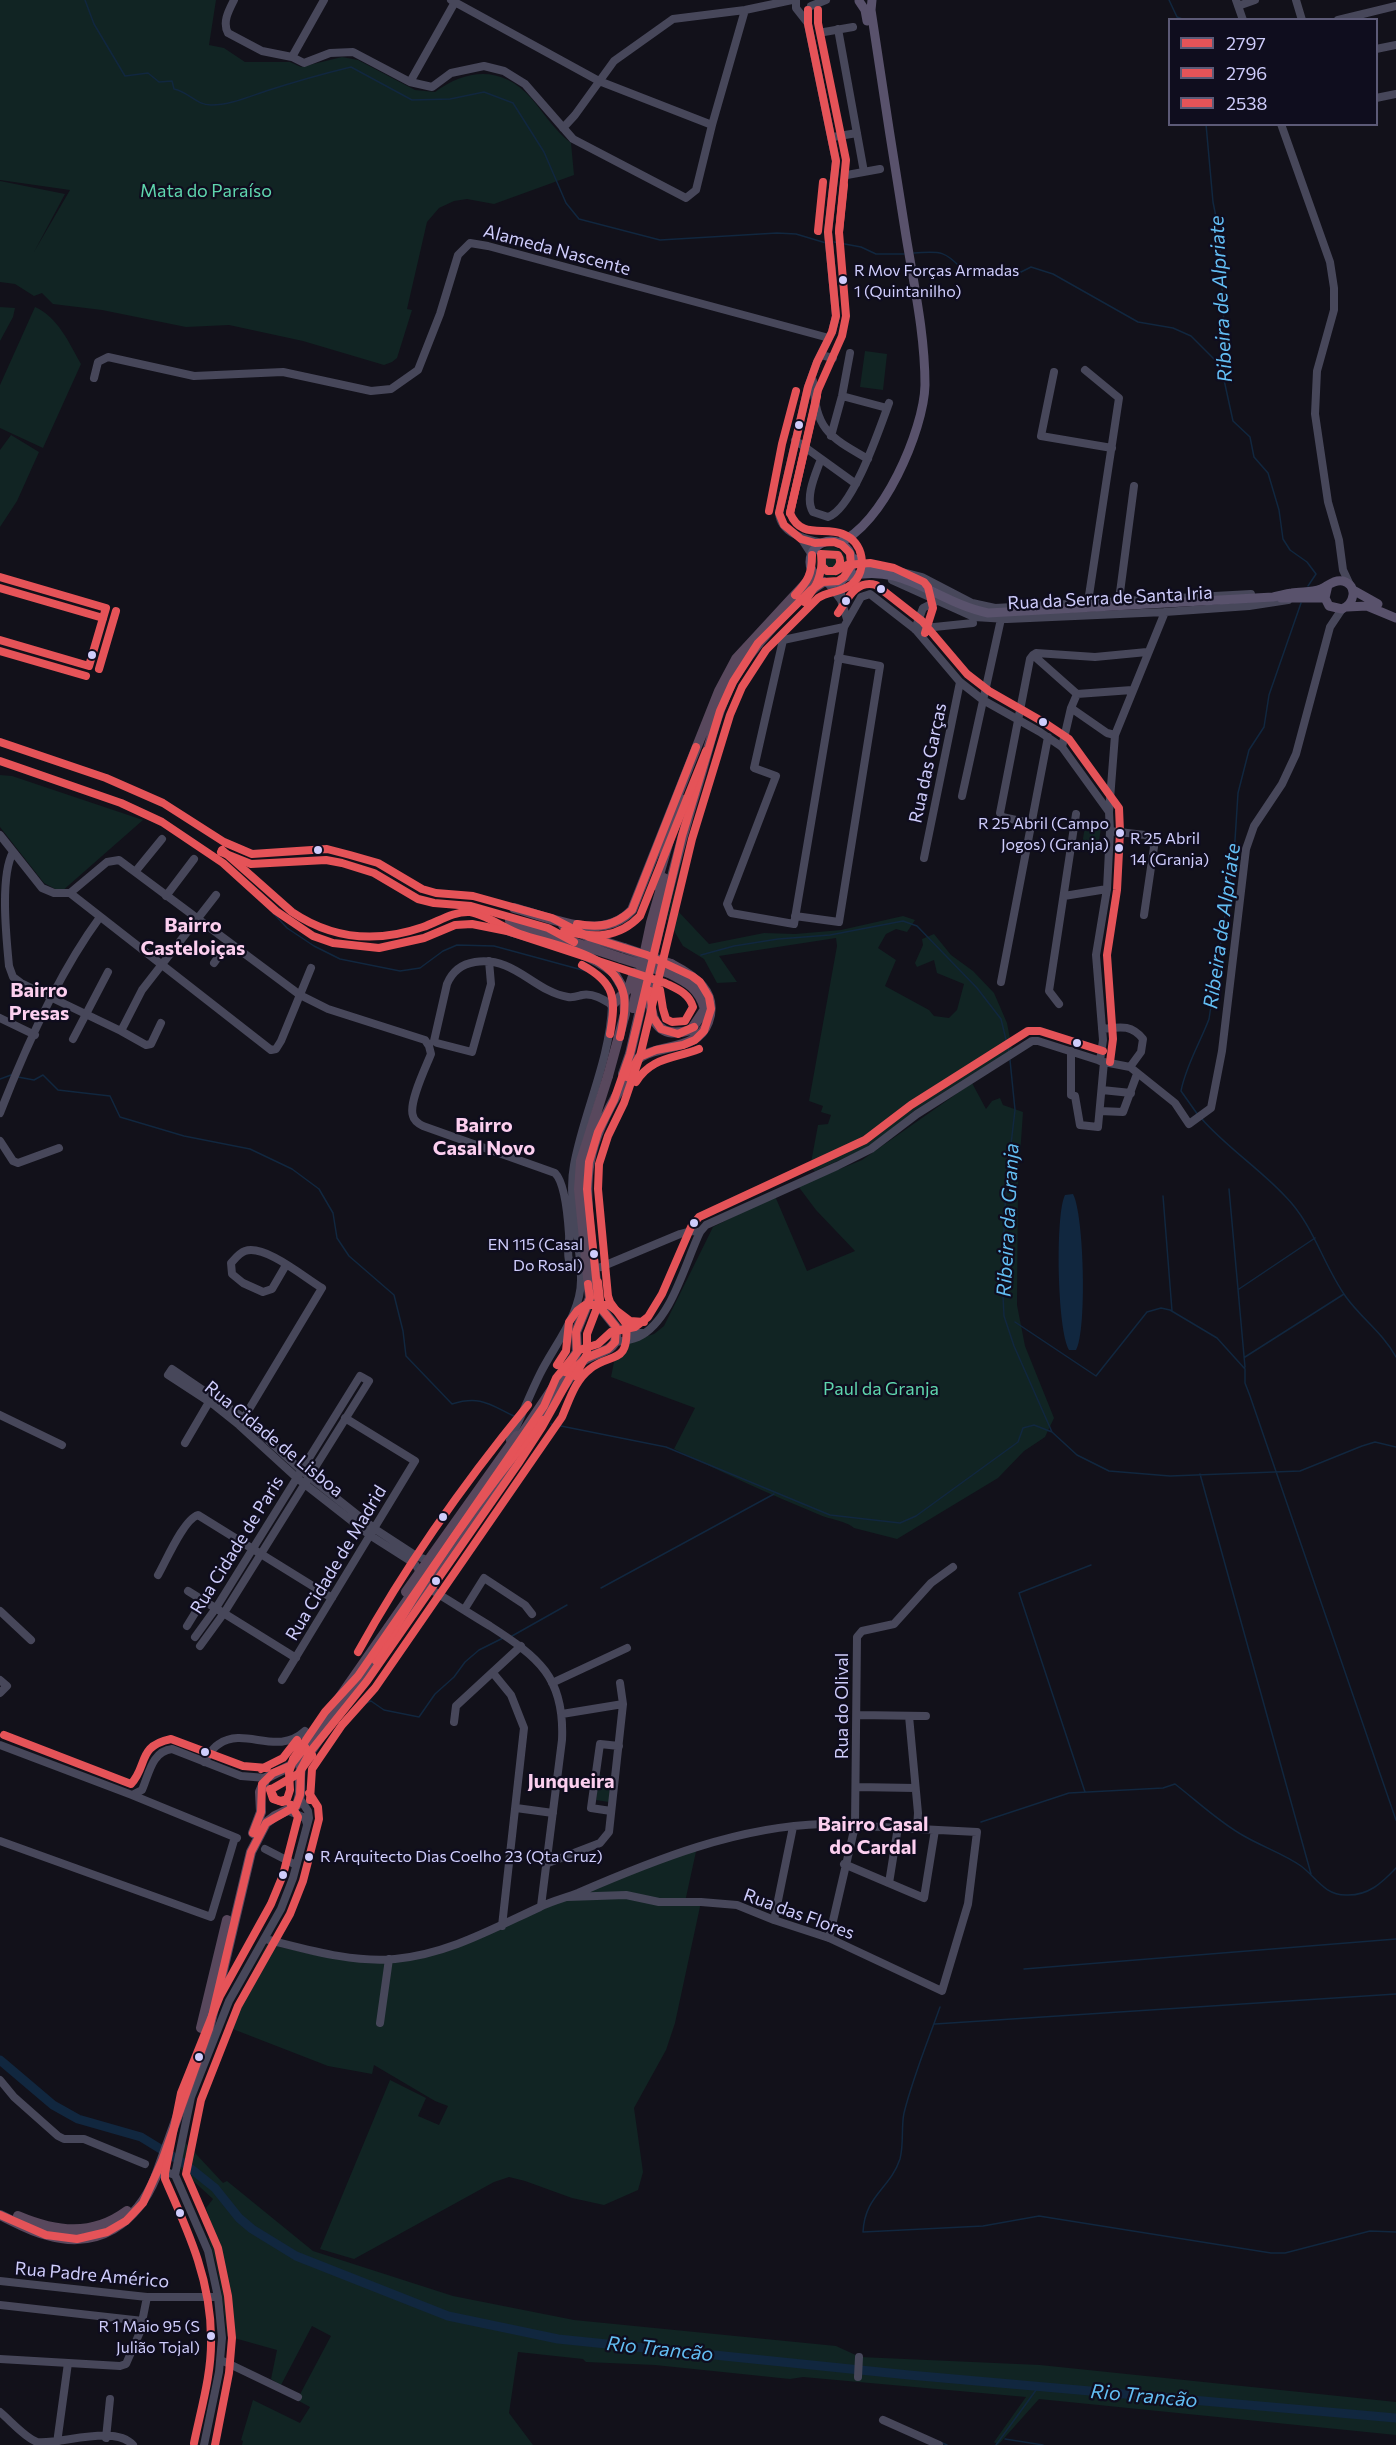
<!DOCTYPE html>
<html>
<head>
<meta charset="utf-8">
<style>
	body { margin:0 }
	#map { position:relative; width:1396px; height:2445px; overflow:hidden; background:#12111a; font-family:Commissioner,sans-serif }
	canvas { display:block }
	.legend { position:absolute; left:1168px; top:18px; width:210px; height:108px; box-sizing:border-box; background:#0f0d1e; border:2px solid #5c5a77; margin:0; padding:8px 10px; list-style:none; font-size:18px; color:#cfcdfc }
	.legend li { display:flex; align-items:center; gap:12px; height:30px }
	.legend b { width:30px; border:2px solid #5c5a77 }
</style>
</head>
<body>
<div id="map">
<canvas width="1396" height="2445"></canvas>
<ul class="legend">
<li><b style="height:8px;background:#e55358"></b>2797</li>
<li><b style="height:8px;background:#e55358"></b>2796</li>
<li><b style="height:8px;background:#e55358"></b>2538</li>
</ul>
</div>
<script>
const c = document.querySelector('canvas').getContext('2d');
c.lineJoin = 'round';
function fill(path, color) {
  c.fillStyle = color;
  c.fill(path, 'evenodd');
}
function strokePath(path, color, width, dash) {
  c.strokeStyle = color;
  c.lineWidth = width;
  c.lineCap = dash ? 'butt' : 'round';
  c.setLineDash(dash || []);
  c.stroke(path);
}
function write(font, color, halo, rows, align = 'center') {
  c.font = font + ' Commissioner,sans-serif';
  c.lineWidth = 4.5;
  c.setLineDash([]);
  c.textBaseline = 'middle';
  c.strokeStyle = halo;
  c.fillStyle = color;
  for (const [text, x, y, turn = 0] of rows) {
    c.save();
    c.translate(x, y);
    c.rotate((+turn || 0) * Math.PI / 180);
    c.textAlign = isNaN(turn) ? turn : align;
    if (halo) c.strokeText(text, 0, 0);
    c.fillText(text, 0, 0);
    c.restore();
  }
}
fill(new Path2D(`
	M0,0H216L209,45L224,48L245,62H290L301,67L342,57L358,60L415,90L435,92C466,69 502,65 531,98C544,113 555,131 571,143L574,175L494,204L467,199L454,201L439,208L427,222L407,309L412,310L397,358L392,362L384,365L303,341L229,325L186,327L102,310L53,304L42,293L34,296L15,284L0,282V181L65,194L34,252L70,190L0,180Z
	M0,307L15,308L13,317L0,341Z
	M35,307C58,317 69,343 81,364L43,448L0,428V385Z
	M865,351L887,354L883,390L860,387Z
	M11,435L39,452L17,501L0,527V450Z
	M816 562a15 15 0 1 1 30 0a15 15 0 1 1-30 0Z
	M0,775L12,776L143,820L61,892L44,883L0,827Z
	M1086,820L1102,822L1097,853L1081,851Z
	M687,844L691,845L676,909L709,944L764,933L795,934L841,930L903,916L915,920L907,932L896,929L886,934L878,948L896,960L885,986L929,1010L934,1016L949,1018L957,1010L964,984L937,973L934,960L917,967L915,963L923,945L922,939L934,934L951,955L973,971L994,993L1007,1023L1012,1049L914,1111L869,1147L815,1171L810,1168L818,1125L828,1124L831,1115L821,1112L823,1106L809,1101L837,946L836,938L719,956L737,982L717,983L704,959L683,946L667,919Z
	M972,1083L986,1109L992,1101L1000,1098L1003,1105L1023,1112L1018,1185L1017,1305L1025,1346L1054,1418L1045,1437L1024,1451L998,1478L897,1539L854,1528C849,1522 829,1519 820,1515C771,1495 722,1472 674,1449L695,1408L611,1377L616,1352L624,1344L654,1334L664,1326L713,1227L775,1196L807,1271L855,1251L816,1210L798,1186L862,1160Z
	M599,1775L610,1777L609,1802L596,1800Z
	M697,1847L685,1902H701L675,2023L666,2050L634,2108L643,2172L638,2190L604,2205L572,2198L525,2181L509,2177L494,2182L354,2259L320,2249L390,2080L426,2098L418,2116L439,2125L448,2106L435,2101L374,2065L372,2074L328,2066L225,2026L267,1944L320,1956L363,1962L434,1953Z
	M183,2140L223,2183L227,2181L313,2251L453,2296L574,2320L836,2346L860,2357L1040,2365L1396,2402V2435L1039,2399L998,2445L994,2442L1026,2397L803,2377L790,2379L655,2365L586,2362L583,2359L518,2352L509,2413L533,2445H242L243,2441L241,2440L253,2400L300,2423L310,2407L297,2400L331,2336L312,2326L281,2385L271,2379L277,2350L227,2336C223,2303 220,2269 208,2238L215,2234L206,2208L213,2199L177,2166Z`), '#112423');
fill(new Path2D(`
	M1073,1194C1084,1214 1087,1330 1076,1350H1069C1057,1331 1055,1214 1065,1195Z`), '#11273f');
strokePath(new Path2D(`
	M85,0L94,24L125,76L148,73L159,82L172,81L174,89C189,92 196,105 211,105C230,105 248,97 266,91C294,82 322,74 351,67L412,100L450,99L484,92L513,103L544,152L566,203L579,219L660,240L777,233L796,234L826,243
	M1169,0L1177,17L1185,20
	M1206,124L1213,202L1219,232L1225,344L1221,366L1233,421L1250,437L1254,457L1268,473L1279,510L1283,539L1290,550L1307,562L1316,574L1308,586
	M834,242L861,247L876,254H904
	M914,253C938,252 943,249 961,268L1021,272L1031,267L1053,274L1138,322L1173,328L1191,336L1221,366
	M0,759L100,794L180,832L238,875L287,928L314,946L340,959L400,971L420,968L443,951L457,945L494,946L597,974
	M701,955L734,946L778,939L830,935L903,921L917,926L977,988L1001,1019L1009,1052
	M1010,1060L1015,1110L1006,1187L1002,1275L1004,1316L1014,1346L1052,1432L1077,1455L1109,1471L1170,1476L1300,1471L1362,1446L1375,1442L1396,1447
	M18,1077L34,1080L43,1075L58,1090L110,1096L120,1117L184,1136L250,1149L292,1169L319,1189L333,1213L337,1238L349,1256L394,1295L403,1331L406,1356L452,1404C481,1395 490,1405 516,1417
	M0,1079L11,1075
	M1198,1115L1181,1091C1186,1065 1200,1043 1209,1019L1234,856L1238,793L1249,750L1264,727L1269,695L1301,603
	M1201,1118C1226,1147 1259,1168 1285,1196C1314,1225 1323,1265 1346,1297C1362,1319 1383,1333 1396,1357
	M1229,1189L1245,1367
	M1163,1196L1172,1311
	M1239,1289L1315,1238
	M1015,1322L1096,1376L1147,1312L1161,1308L1170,1310L1217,1338L1245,1369V1383L1250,1396L1396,1820
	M1245,1357L1344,1294
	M551,1424L666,1447L830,1515L900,1523L916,1516L1018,1442L1023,1428L1034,1425L1052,1432
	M1200,1474L1311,1874
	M601,1588L774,1494
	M512,1636L567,1605
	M311,1773C323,1747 341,1711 371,1701L384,1710L419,1717L435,1694L454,1677L465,1662L479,1650L503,1638
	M1085,1792L1019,1593L1091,1565
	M981,1822L1069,1793L1163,1788L1175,1784C1197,1801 1220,1823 1244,1836C1263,1847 1284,1854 1301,1866C1316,1877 1324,1895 1346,1895C1368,1896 1382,1883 1396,1868
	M1024,1969L1396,1939
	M940,2007C928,2041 913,2077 904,2113C901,2127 904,2144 900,2159C890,2189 865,2195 863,2232L983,2226L1039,2216L1271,2253H1285L1370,2231L1396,2232
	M935,2024L1396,1994
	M1005,2439L1043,2445
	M940,2442L947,2445
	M996,2445L1039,2386`), '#11273f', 1.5);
strokePath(new Path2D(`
	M0,2060L53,2105L78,2119L141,2137L185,2164L215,2188L239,2218L252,2229L296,2256L448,2316L558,2339L909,2375L1396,2418`), '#11273f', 9);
strokePath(new Path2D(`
	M234,0C229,10 222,22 228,33L262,51L292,57L304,63L330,53L353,52L410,82L432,87L451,73L484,66L504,71L525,84L573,139L686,198L696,190L712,125L745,10
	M451,0L599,81L712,125
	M796,0V8L807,22
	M1236,0L1243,20
	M1296,0L1302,20
	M811,6L826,0
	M1238,6L1255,0
	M808,10V24L836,161L828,232L836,316L832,332L817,362L808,387L779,513C781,534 805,539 823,543
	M1338,20L1396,6
	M838,29L864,172
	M824,32L853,27
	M1376,49L1396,45
	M292,57L324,0
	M410,82L455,2
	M1376,98L1396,94
	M1281,124L1330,262L1334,288V310L1317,371L1315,414L1328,502L1339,540L1343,570L1350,585
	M563,128L575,115L614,61L673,19L745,10L792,0
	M833,137L857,133
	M847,175L880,169
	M821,355L833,358
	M1085,370L1119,398L1088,602
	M1054,372L1041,436L1112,448
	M94,378L98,362L108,357L194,376L283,372L371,391L391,389L418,370L440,314L458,255L470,243L488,246L829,338
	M813,381C816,430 828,436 868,459
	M842,396L887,408
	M831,436L842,396L850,353
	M795,440L856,484
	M821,459C816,473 804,498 813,512L828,517C853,509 880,427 889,403
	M801,538L812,555
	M870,567H883L922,577L972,603L995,608L1251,594
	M841,580V600L847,619
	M892,580L974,617L1007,619L1165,612L1249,606L1288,600
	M828,583L841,600
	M1119,600L1134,486
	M844,627L783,640L754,768L776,776L727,904L731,913L794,924L844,627L861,597L870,594L915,629L960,682L983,700L1040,732L1062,747L1109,812L1110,831L1107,889L1096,955L1103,1040L1100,1061
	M915,629L973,623
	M915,629L923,608L937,601
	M1033,655L1036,653L1095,657L1147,652
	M1033,655L1077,694
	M1115,735L1107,733L1071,708L1077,694L1132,690
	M1062,747L1071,708
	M962,796L1001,619
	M1109,812L1115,735L1165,612
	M1030,823L1002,817L1000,813L1030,659L1033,655
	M1110,831L1145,835L1151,838L1154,847L1144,915
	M0,835L42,888L54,893H70L271,1050L276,1049L281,1041L311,968
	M13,852C0,876 6,935 9,966L13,977L21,983L121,1031L146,1045L151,1044L161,1023
	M924,858L960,682
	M135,872L162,839
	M70,893L107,862L119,860L300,995L328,1009L425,1040L429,1046L431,1054C426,1067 408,1103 413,1116C414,1121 419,1124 423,1126L555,1173C565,1183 568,1219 569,1234C570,1245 565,1257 572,1267L580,1269
	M166,896L194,859
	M1064,896L1107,889
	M795,916L839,922L880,666L838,658
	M489,961L491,984L472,1052L437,1043L434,1041L447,984C452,972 462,964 475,962C515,956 533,991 568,997C573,998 578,996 582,995C593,993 603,999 612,1005C610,1061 584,1111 574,1165C567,1202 581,1241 581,1278C582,1313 555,1344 540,1374C529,1396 521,1418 510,1440
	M214,963L228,943
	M1001,982L1048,737
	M1059,1004L1049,991L1076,814
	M0,1018L35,1035
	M1102,1029C1120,1027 1131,1024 1143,1039L1141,1052L1130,1067
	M121,1031L142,990L216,895
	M73,1039L108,972
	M1071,1051V1095L1075,1096L1080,1125L1098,1127L1104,1062
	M1130,1067L1175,1103L1189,1124L1211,1108L1222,1051L1246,849L1254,826L1282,784L1296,754L1330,627L1342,609
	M1102,1090L1131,1093
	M1100,1111L1123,1112L1137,1074
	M0,1113C26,1046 58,974 100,917
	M0,1141L13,1161L18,1163L59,1148
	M601,1267L680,1234L691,1231L700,1232
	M616,1327L629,1333H643
	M615,1342C623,1341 631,1340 638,1337C671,1322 685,1263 700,1232L706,1225L837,1166L871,1149L917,1114L1032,1041H1038L1104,1062L1130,1067
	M0,1415L62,1445
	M242,1421L322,1288C305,1278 265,1244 245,1251C239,1253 235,1259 231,1263L232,1274L243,1283L263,1292L272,1289L286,1265
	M185,1443L209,1402
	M420,1572L415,1564L371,1536L297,1478L239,1425L214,1405L168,1375L172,1369L244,1418L302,1471L375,1529L418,1557L428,1560
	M158,1575C166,1561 184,1519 198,1515L332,1598
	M430,1589C450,1601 470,1614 490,1626C538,1657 565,1677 562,1740L541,1906
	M188,1591L296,1658
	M464,1610L484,1578L525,1605L532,1614
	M0,1611L31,1640
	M187,1626L203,1600
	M195,1637L216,1608L360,1376L369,1381L224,1613L200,1646
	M493,1673L511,1695L524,1728L502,1926
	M0,1680L7,1686L0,1693
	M282,1680L415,1461L345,1418
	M552,1683L627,1648
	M562,1714L623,1704
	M857,1715L926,1716
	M909,1716L918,1813L917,1829
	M454,1722L456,1706L521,1646
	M0,1745L132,1795L142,1790C149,1774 152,1751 172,1749L241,1776L266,1778
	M204,1762C208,1756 212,1748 219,1744C245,1726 277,1757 305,1731
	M856,1787L915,1788
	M132,1795L237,1838
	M516,1808L553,1813
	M289,1811L305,1818L307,1824
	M611,1811L591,1808L600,1744L619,1746
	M0,1841L211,1917L235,1837
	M265,1849L296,1865
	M548,1863L600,1843L609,1832L623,1704L620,1683
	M844,1864L924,1898L935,1830
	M889,1883L898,1827
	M774,1920L793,1827
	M829,1938L855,1826L857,1637L862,1631L894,1624L931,1583L953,1567
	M265,1939C306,1949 352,1963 395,1959C448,1954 492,1929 540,1907C552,1901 565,1898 578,1893C654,1860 739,1826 823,1824L977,1832L968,1904L942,1991L829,1938L774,1920L737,1905L701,1902H659L626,1895L567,1897
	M380,2023L389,1959
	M0,2080L14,2097L58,2136L64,2139H84L145,2164
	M163,2171L175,2175
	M0,2281L147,2297H218
	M0,2305L143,2321
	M0,2359L120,2366L126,2364L140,2332L147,2297
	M221,2360L298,2397
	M858,2377L859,2357
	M0,2412C11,2421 24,2437 37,2442C60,2445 114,2424 133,2445
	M883,2420L939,2445
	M106,2438L110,2399
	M57,2443L68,2363
	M204,2445L219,2372L222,2338L218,2297L208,2251L175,2175L191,2097L229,2001L281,1909L293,1878L309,1818L308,1811L300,1799`), '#47475a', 8);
strokePath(new Path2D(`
	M859,1L865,10L867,21
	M810 562a21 21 0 1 1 42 0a21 21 0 1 1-42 0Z
	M838,543C882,527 924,430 925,385C925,335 914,285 906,236C894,161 882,85 871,10L872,0
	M851,557L877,572
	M846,577C903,561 935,602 988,613L1273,597C1279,596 1285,594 1292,593C1301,591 1311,593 1321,589C1328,586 1334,579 1343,581C1359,586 1354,604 1342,609L1329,606L1325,598L1328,585
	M1353,590L1378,604
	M1281,598H1325
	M1347,607L1367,606L1396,618`), '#59526c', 9);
strokePath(new Path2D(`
	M656,885L681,799
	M514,908C551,918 602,943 632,910L719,691L736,659L808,581L812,571
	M510,921L621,958
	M563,925L589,937L624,948
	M507,930C543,942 585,949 614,973
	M650,984C649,1015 653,1041 691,1030L705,1009C699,988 687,982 669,973
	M612,1005L629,988L634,973
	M633,1008L651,923L664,878
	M623,1074L630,1054C651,963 671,871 699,781C709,748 716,713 732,682C750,649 792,602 823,582
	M516,1443L577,1352L576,1332L590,1298L579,1189L581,1161L608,1076
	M406,1592L517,1436
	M253,1833L261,1812L260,1792L266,1778L290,1766L296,1760L415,1589
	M201,2028L227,1920
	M209,2029L251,1852L266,1823L275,1816L296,1806C304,1793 297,1779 302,1764L580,1363C596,1349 620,1356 616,1327L600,1307L598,1298C594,1258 582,1200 590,1161C595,1134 608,1109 622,1086C629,1076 631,1062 642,1056C664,1044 698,1050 708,1022C719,992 694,976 671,964
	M0,2215C15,2222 30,2231 47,2235C98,2250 137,2223 156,2176
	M18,2216C56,2232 92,2237 127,2211`), '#58485d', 10);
strokePath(new Path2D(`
	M624,948L671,964
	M621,958L669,973
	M608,1076L625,1014L624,990L614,973
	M156,2176L209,2029`), '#58485d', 10);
strokePath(new Path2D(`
	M0,577L106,608
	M795,595C808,581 812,574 812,555
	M0,640L89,666
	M89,666L106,608
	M0,742L106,778L163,803L224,842L252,854L327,849L350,855L378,863L422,889L436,893L473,896L552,918L589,937L647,955L692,976L700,982L709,997L711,1009L704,1031L695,1040L683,1045L656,1050L639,1057L627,1077
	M222,850L292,912C332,939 377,943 423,927C438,922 453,911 470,912C485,914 505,929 520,934C554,946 616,953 624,996C626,1010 623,1024 620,1037
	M577,924C599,928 615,926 632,910L696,747
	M650,991L653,1017L661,1029L678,1034L694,1027
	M565,1372L577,1352L576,1332L590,1298L588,1284
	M253,1833L261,1812L262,1784L273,1773L290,1766L305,1747
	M0,2215L46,2235L77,2239L107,2232L126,2221L143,2203L162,2161L209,2029L251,1852L266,1823L296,1806L300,1795L301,1769L310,1752L367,1681L518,1464L542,1427L575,1368L586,1358L608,1349L615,1342L616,1327L600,1307L598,1298L587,1189L589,1162L598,1132L614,1100L630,1054L682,836L720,711L733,682L758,643L811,590L823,582L838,581L844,577L851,566L850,553L842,545L834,542L815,543L801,539L784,525L779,513L808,387L817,362L832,332L836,316L828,232L836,161L808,24V10`), '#e55358', 8);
strokePath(new Path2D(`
	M0,588L103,618
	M804,602C817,586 822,576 822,555
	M0,651L86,676
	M99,669L116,611
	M0,761L121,803L162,822L223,863L276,911L313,936L333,943L379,948L424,938L455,925L472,924L507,931L665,983C677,989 689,993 693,1007L685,1021L672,1022L666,1019L663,1009L660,990
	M221,852L251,864L326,860L342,863L374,873L418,899L434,903L471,906L548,928L574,942
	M564,931C593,938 618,939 640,916L706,751
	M582,965C616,983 616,999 610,1034
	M636,1082C651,1057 674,1059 699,1049
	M575,1376L587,1354V1334L600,1300L598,1282
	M376,1661C424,1577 481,1495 543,1420
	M310,1800L312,1769L342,1725L375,1688L562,1417C569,1401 575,1380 590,1369C610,1352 630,1366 626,1324L610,1302L608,1296L598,1189L599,1164L608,1136L624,1103L640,1056L692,839L730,715L742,687L766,650L818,598C828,591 841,593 852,584C868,570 864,542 843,534C824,526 801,540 790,513L818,390L842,336L846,316L839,232L846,160L818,23V10
	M286,1801L282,1802L273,1799L270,1790L298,1774L312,1755
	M215,2445L229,2373L232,2338L228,2296L218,2248L186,2174L201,2100L238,2006L290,1914L303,1881L319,1819L318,1807L309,1793`), '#e55358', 8);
strokePath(new Path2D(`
	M818,231L823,182
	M839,232L844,185
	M769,511L782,444L796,391
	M790,513L817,396
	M821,554L838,555C842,561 840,567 834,571H827L822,566Z
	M836,571L847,565L870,563L894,568L924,582L928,587L933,608L925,633
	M838,613C847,600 856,579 876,585L922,621L967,674L989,691L1045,723L1069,739L1119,808L1120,832L1117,890L1107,955L1113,1039L1110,1062
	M557,1365L566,1351L569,1322L577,1311L585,1305H609L630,1321L644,1322
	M358,1652C406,1565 465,1482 528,1405
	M4,1735L131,1784C148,1766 137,1746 171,1739L243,1766L267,1768
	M261,1769L283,1758L297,1740
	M270,1789L275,1799L280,1801L287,1799L290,1790L289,1773L293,1759L325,1712L358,1676L544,1406L556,1378L579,1350L598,1344L611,1332L635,1327L648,1317L662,1294L691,1227L699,1217L865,1140L911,1105L1028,1031H1040L1103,1051
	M194,2443C201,2409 212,2373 211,2338C211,2280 188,2231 165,2179V2173L181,2093L220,1996L271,1904L283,1875L298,1817L291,1805`), '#e55358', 8);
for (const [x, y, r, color] of [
	[843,280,5,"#cfcdfc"],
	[799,425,5,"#cfcdfc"],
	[881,589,5,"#cfcdfc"],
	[846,601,5,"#cfcdfc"],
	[92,655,5,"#cfcdfc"],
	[1043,722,5,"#cfcdfc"],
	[1120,833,5,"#cfcdfc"],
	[1119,848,5,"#cfcdfc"],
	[318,850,5,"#cfcdfc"],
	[1077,1043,5,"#cfcdfc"],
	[694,1223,5,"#cfcdfc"],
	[594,1254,5,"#cfcdfc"],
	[443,1517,5,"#cfcdfc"],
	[436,1581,5,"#cfcdfc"],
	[205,1752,5,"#cfcdfc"],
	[309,1857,5,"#cfcdfc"],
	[283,1875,5,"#cfcdfc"],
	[199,2057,5,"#cfcdfc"],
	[180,2213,5,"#cfcdfc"],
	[211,2336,5,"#cfcdfc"]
]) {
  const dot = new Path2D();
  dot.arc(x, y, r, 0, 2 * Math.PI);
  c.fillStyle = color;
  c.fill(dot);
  strokePath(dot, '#0f0d1e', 2);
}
write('16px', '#cfcdfc', '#0f0d1e', [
	["R Mov Forças Armadas",854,271],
	["1 (Quintanilho)",854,292],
	["R 25 Abril (Campo",1109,824,"right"],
	["Jogos) (Granja)",1109,845,"right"],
	["R 25 Abril",1130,839],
	["14 (Granja)",1130,860],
	["EN 115 (Casal",583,1245,"right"],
	["Do Rosal)",583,1266,"right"],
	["R Arquitecto Dias Coelho 23 (Qta Cruz)",320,1857],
	["R 1 Maio 95 (S",200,2327,"right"],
	["Julião Tojal)",200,2348,"right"]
], 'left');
write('18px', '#5fd6ae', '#0f0d1e', [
	["Mata do Paraíso",206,191],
	["Paul da Granja",881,1389]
]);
write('18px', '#cfcdfc', '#0f0d1e', [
	["Alameda Nascente",557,250,15],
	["Rua da Serra de Santa Iria",1110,598,-3],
	["Rua das Garças",928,763,-78],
	["Rua Cidade de Lisboa",274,1439,39],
	["Rua Cidade de Paris",237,1545,-58],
	["Rua Cidade de Madrid",336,1563,-59],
	["Rua do Olival",842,1706,-90],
	["Rua das Flores",799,1914,20],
	["Rua Padre Américo",92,2275,5]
]);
write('italic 20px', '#63bef4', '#0f0d1e', [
	["Ribeira de Alpriate",1221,299,-93],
	["Ribeira de Alpriate",1222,926,-82],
	["Ribeira da Granja",1008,1220,-87],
	["Rio Trancão",660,2349,6],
	["Rio Trancão",1144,2396,5]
]);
write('bold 20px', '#fccfef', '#0f0d1e', [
	["Bairro",193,925],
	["Casteloiças",193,948],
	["Bairro",39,990],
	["Presas",39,1013],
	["Bairro",484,1125],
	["Casal Novo",484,1148],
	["Junqueira",571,1781],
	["Bairro Casal",873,1824],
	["do Cardal",873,1847]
]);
</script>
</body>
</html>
